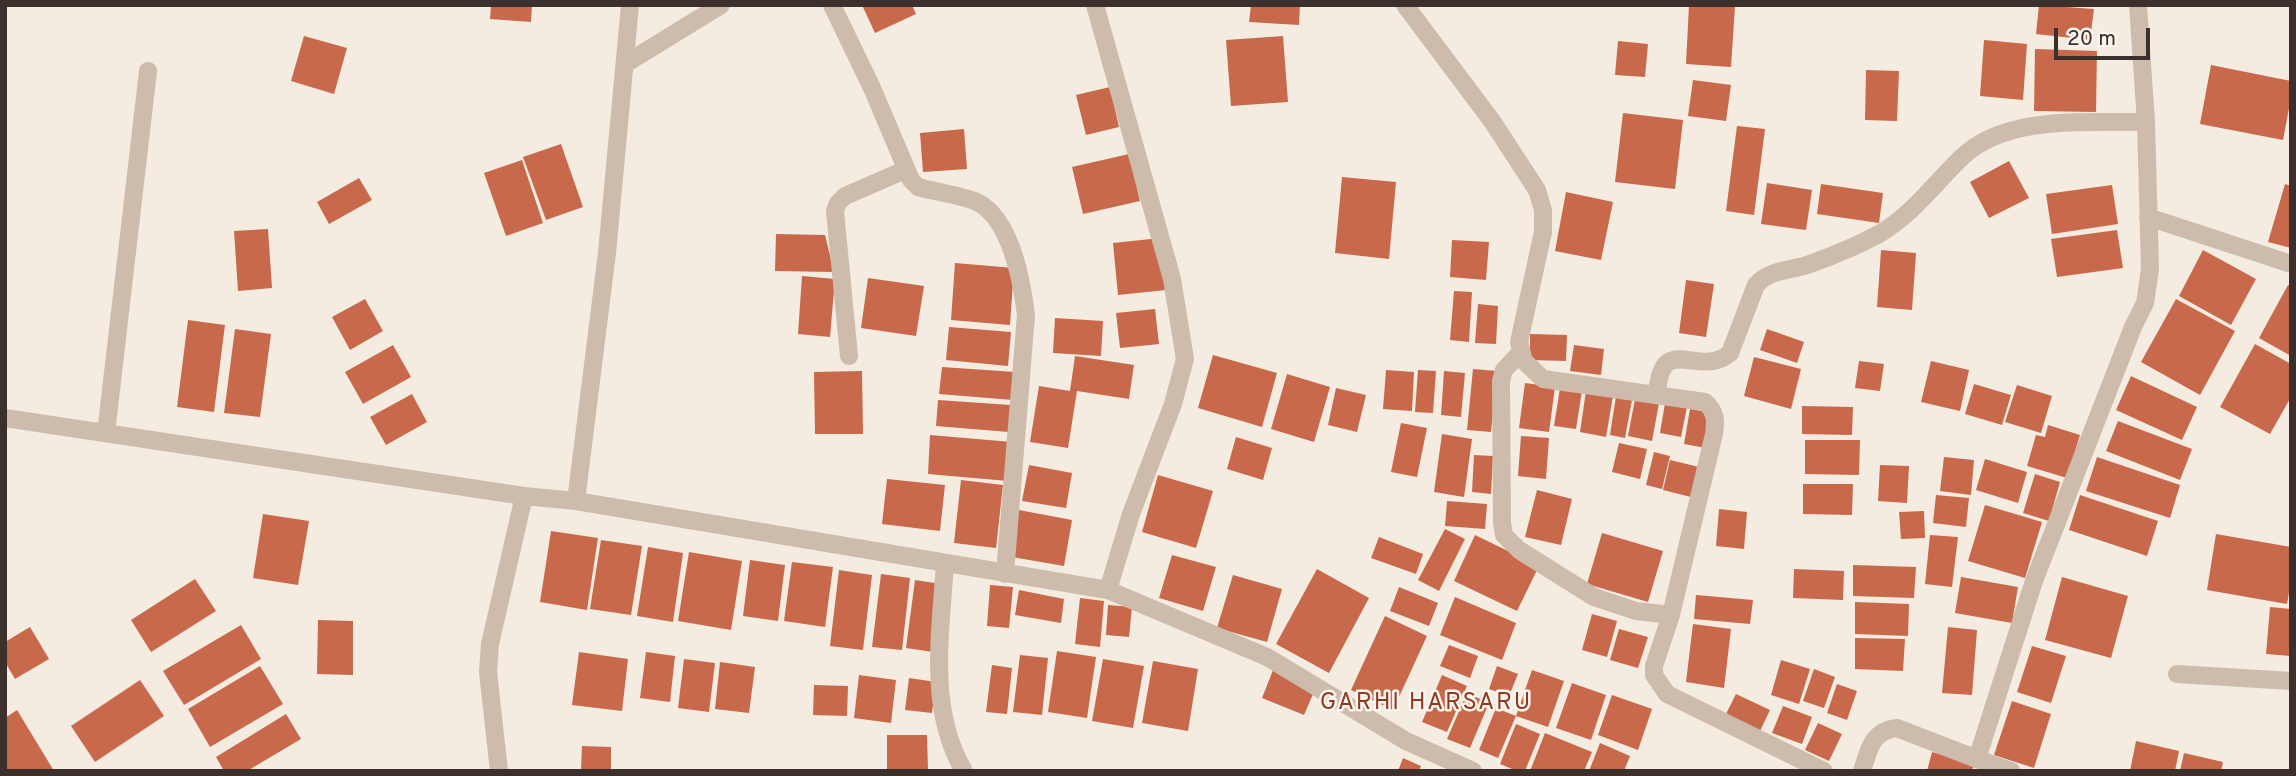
<!DOCTYPE html>
<html>
<head>
<meta charset="utf-8">
<style>
	body { margin:0 }
	#map { position:relative; width:2296px; height:776px; overflow:hidden; background:#f4ebe1; font-family:Overpass,sans-serif }
	canvas { display:block }
	.frame { position:absolute; inset:0; border:7px solid #3b302b; pointer-events:none }
	.scale { position:absolute; left:2054px; top:28px; width:96px; height:32px; box-sizing:border-box; border:4px solid #3b302b; border-top:0; padding-left:9px; font-size:21px; line-height:24px; white-space:nowrap; color:#3b302b; -webkit-text-stroke:5px #fbf5ee; paint-order:stroke }
</style>
</head>
<body>
<div id="map">
<canvas width="2296" height="776"></canvas>
<div class="frame"></div>
<div class="scale">20 m</div>
</div>
<script>
const c = document.querySelector('canvas').getContext('2d');
c.lineJoin = 'round';
function fill(path, color) {
  c.fillStyle = color;
  c.fill(path, 'evenodd');
}
function strokePath(path, color, width, dash) {
  c.strokeStyle = color;
  c.lineWidth = width;
  c.lineCap = dash ? 'butt' : 'round';
  c.setLineDash(dash || []);
  c.stroke(path);
}
function write(font, color, halo, rows, align = 'center') {
  c.font = font + ' Overpass,sans-serif';
  c.lineWidth = 5;
  c.setLineDash([]);
  c.textBaseline = 'middle';
  c.strokeStyle = halo;
  c.fillStyle = color;
  for (const [text, x, y, turn = 0] of rows) {
    c.save();
    c.translate(x, y);
    c.rotate((+turn || 0) * Math.PI / 180);
    c.textAlign = isNaN(turn) ? turn : align;
    if (halo) c.strokeText(text, 0, 0);
    c.fillText(text, 0, 0);
    c.restore();
  }
}
fill(new Path2D(`
	M491,5H532L531,22L490,19Z
	M862,5H912L916,14L875,33Z
	M1251,5H1300L1299,25L1249,22Z
	M1689,5L1735,6L1731,67L1686,64Z
	M2039,5L2094,9L2090,40L2036,34Z
	M304,36L347,48L334,94L291,81Z
	M1283,36L1288,102L1231,106L1226,40Z
	M1984,40L2027,44L2023,100L1980,96Z
	M1618,41L1648,44L1645,77L1615,75Z
	M2035,49L2097,51L2096,112L2034,111Z
	M2211,65L2291,81V98L2283,140L2200,124Z
	M1866,70L1899,71L1897,121L1865,120Z
	M1693,80L1731,85L1726,121L1688,116Z
	M1110,87L1119,127L1086,135L1076,95Z
	M1623,113L1683,120L1675,189L1615,182Z
	M1737,126L1765,129L1754,215L1726,211Z
	M964,129L967,169L923,172L920,133Z
	M561,144L583,207L546,220L523,157Z
	M1129,154L1140,201L1083,214L1072,167Z
	M522,160L543,223L506,236L484,173Z
	M2009,161L2029,198L1989,218L1970,182Z
	M1342,177L1396,182L1389,259L1335,253Z
	M359,178L372,200L329,224L317,202Z
	M1767,183L1812,190L1806,230L1761,224Z
	M1821,184L1883,193L1879,223L1817,214Z
	M2285,184L2291,186V248L2268,242Z
	M2112,185L2118,224L2052,234L2046,194Z
	M1566,192L1613,202L1601,260L1555,251Z
	M268,229L272,288L238,291L234,231Z
	M2117,230L2123,268L2057,277L2051,239Z
	M776,234L825,235L834,272L775,271Z
	M1160,238L1166,290L1118,295L1113,243Z
	M1452,240L1489,242L1486,280L1450,277Z
	M1881,250L1916,253L1912,310L1877,307Z
	M2203,250L2256,279L2231,325L2179,296Z
	M955,263L1014,268L1010,325L951,320Z
	M802,276L835,279L830,337L798,334Z
	M868,278L924,286L916,336L861,328Z
	M1686,280L1714,284L1706,337L1679,333Z
	M2288,285L2291,286V356L2259,338Z
	M1454,291L1472,292L1469,342L1450,340Z
	M365,299L383,331L350,350L332,317Z
	M2176,299L2235,331L2200,395L2141,362Z
	M1478,304L1498,306L1496,344L1475,343Z
	M1155,309L1159,344L1120,348L1116,313Z
	M1055,318L1103,321L1101,356L1053,353Z
	M188,320L225,325L214,412L177,407Z
	M949,327L1011,332L1008,366L946,360Z
	M235,329L271,334L260,417L224,413Z
	M1767,329L1804,342L1797,363L1760,350Z
	M1530,334L1567,335L1566,361L1530,360Z
	M2255,344L2291,364V397L2270,434L2220,407Z
	M393,345L411,377L363,404L345,372Z
	M1574,345L1604,349L1601,375L1570,371Z
	M1213,355L1277,373L1262,427L1198,408Z
	M1075,356L1134,365L1129,399L1077,391L1068,448L1030,442L1039,386L1070,391Z
	M1754,357L1801,369L1791,409L1744,396Z
	M1859,361L1884,364L1880,391L1855,388Z
	M1931,361L1969,370L1960,411L1921,402Z
	M942,367L1015,372L1013,400L939,394Z
	M1473,369L1497,371L1491,432L1467,430Z
	M1386,370L1414,372L1412,411L1383,409Z
	M1418,370L1436,371L1433,413L1415,412Z
	M862,371L863,434H815L814,372Z
	M1444,371L1465,373L1461,417L1441,415Z
	M1287,374L1330,387L1314,442L1271,429Z
	M2131,376L2197,407L2182,440L2116,410Z
	M1525,383L1555,387L1549,432L1519,428Z
	M1974,384L2011,395L2002,425L1965,414Z
	M2017,385L2052,396L2041,433L2005,422Z
	M1336,388L1366,395L1357,432L1328,425Z
	M1560,388L1582,391L1576,429L1554,426Z
	M1586,391L1613,396L1606,437L1580,432Z
	M412,394L427,422L386,445L370,417Z
	M1616,396L1632,400L1625,438L1610,435Z
	M1635,399L1659,403L1652,441L1628,436Z
	M938,400L1011,405L1009,432L936,426Z
	M1665,403L1687,407L1681,437L1660,433Z
	M1802,406L1853,407L1852,435L1802,434Z
	M1690,409L1713,413L1706,448L1684,444Z
	M2118,421L2192,449L2180,480L2106,451Z
	M1401,423L1427,428L1417,477L1391,472Z
	M2048,425L2080,435L2067,478L2027,466L2036,435L2045,437Z
	M1442,434L1472,439L1464,497L1434,492Z
	M930,435L1012,442L1008,481L928,474Z
	M1521,436L1549,438L1546,479L1518,476Z
	M1236,437L1272,448L1263,480L1227,469Z
	M1805,440H1860L1859,475L1805,474Z
	M1619,443L1647,449L1640,479L1612,472Z
	M1654,452L1670,456L1662,489L1646,485Z
	M1474,455L1493,456L1491,494L1472,492Z
	M1944,457L1974,460L1971,495L1940,491Z
	M2097,457L2180,485L2170,518L2086,491Z
	M1985,459L2027,472L2018,503L1976,490Z
	M1670,460L1703,468L1695,498L1663,490Z
	M1029,465L1072,473L1066,508L1022,501Z
	M1880,465L1909,466L1907,503L1878,501Z
	M2035,474L2060,482L2049,521L2023,513Z
	M1158,475L1213,491L1196,548L1142,532Z
	M887,479L945,485L940,531L882,524Z
	M961,480L1003,485L996,548L954,543Z
	M1803,484H1853L1852,515L1803,514Z
	M1537,490L1572,499L1561,545L1525,537Z
	M1936,495L1969,498L1966,527L1933,523Z
	M2080,495L2158,521L2147,556L2069,530Z
	M1447,501L1487,504L1485,529L1445,526Z
	M1985,505L2042,522L2025,578L1968,561Z
	M1719,509L1747,512L1744,549L1716,546Z
	M1019,510L1072,520L1064,566L1012,557Z
	M1924,511L1925,538L1901,539L1899,512Z
	M263,514L309,521L298,585L253,578Z
	M1445,529L1465,539L1439,591L1418,580Z
	M551,531L598,538L587,610L540,602Z
	M1602,533L1663,551L1648,602L1587,584Z
	M2216,534L2291,547V581L2287,604L2207,590Z
	M1475,535L1539,566L1517,611L1454,581Z
	M1930,535L1958,537L1952,587L1925,584Z
	M1379,537L1423,554L1416,574L1371,558Z
	M601,540L642,546L631,615L590,609Z
	M648,547L683,553L673,622L637,616Z
	M689,552L742,561L731,630L678,621Z
	M1172,555L1216,567L1203,611L1159,598Z
	M750,560L785,565L778,621L743,616Z
	M792,562L833,567L825,627L784,621Z
	M1853,565L1916,567L1914,598L1853,596Z
	M1317,569L1369,598L1329,673L1276,644Z
	M1794,569L1844,571L1843,600L1793,598Z
	M839,570L872,575L863,650L830,646Z
	M881,574L910,578L902,650L872,647Z
	M1233,575L1282,589L1267,642L1217,628Z
	M1961,577L2018,587L2012,623L1955,613Z
	M2062,577L2128,596L2111,658L2045,640Z
	M195,579L216,611L151,652L131,620Z
	M915,580L941,584L933,652L906,648Z
	M990,585L1013,587L1009,628L987,626Z
	M1399,587L1438,603L1429,626L1390,611Z
	M1019,590L1064,599L1061,623L1015,615Z
	M1696,595L1753,600L1750,624L1694,619Z
	M1455,597L1516,623L1502,660L1440,635Z
	M1080,598L1104,601L1100,647L1075,644Z
	M1855,602L1909,604L1908,636L1855,634Z
	M1108,605L1132,607L1129,637L1106,635Z
	M2270,607L2291,609V656L2266,654Z
	M1592,614L1617,621L1607,657L1582,650Z
	M1385,616L1427,636L1393,710L1351,690Z
	M318,620L353,621V675L317,674Z
	M1693,624L1731,629L1724,688L1686,682Z
	M241,625L261,659L184,705L163,671Z
	M30,627L49,659L15,679L5,662V642Z
	M1948,627L1977,630L1972,695L1942,693Z
	M1619,629L1648,637L1638,668L1610,660Z
	M1855,638L1905,639L1903,671L1855,669Z
	M1449,645L1478,656L1470,678L1440,666Z
	M2032,646L2066,656L2051,703L2017,692Z
	M1057,651L1096,657L1087,718L1048,712Z
	M579,652L628,659L622,711L572,705Z
	M646,652L675,656L670,702L640,698Z
	M1020,655L1048,658L1042,715L1013,712Z
	M684,659L715,663L709,712L678,708Z
	M1103,659L1144,666L1133,728L1092,721Z
	M1781,660L1810,669L1799,704L1771,695Z
	M1153,661L1198,669L1188,731L1142,723Z
	M720,662L755,667L749,713L715,709Z
	M992,665L1012,668L1007,714L986,712Z
	M260,666L283,704L210,747L188,709Z
	M1497,666L1518,674L1509,696L1489,689Z
	M1814,669L1835,677L1824,708L1803,701Z
	M1273,670L1316,687L1304,715L1262,698Z
	M1532,670L1564,681L1548,727L1516,716Z
	M859,675L896,680L891,723L854,718Z
	M1442,675L1467,686L1447,732L1422,722Z
	M909,678L936,682L932,713L905,710Z
	M140,680L164,716L95,762L71,726Z
	M1572,683L1606,695L1591,740L1556,728Z
	M1837,684L1857,691L1847,720L1827,713Z
	M814,685L848,686L847,716L813,715Z
	M1467,693L1489,703L1470,748L1447,739Z
	M1736,694L1770,710L1759,733L1725,716Z
	M1612,695L1652,709L1638,750L1598,735Z
	M2012,701L2051,714L2034,768L1994,755Z
	M1783,706L1812,717L1802,744L1772,733Z
	M1496,708L1516,716L1498,758L1479,750Z
	M17,710L54,771H5V718Z
	M286,714L301,739L247,771H224L216,757Z
	M1818,723L1842,734L1829,761L1805,750Z
	M1516,724L1540,734L1525,771H1517L1500,764Z
	M1545,733L1592,752L1584,771H1530Z
	M887,735H927L928,770L887,771Z
	M2136,741L2179,751L2175,771H2130Z
	M1600,743L1630,756L1624,771H1589Z
	M582,746L611,747V771H581Z
	M1932,752L1974,764L1972,771H1927Z
	M2184,753L2223,762L2221,771H2180Z
	M1403,758L1421,766L1419,771H1398Z`), '#c8694b');
strokePath(new Path2D(`
	M832,5L872,88L911,180L918,187C935,192 961,195 977,202C1011,219 1022,282 1026,315L1005,574
	M1095,5L1172,279L1185,359L1173,404L1131,514L1108,590
	M1405,5L1492,121L1537,190L1543,210V232L1519,342L1524,361L1543,379L1705,402C1716,412 1716,420 1714,434L1671,615L1654,666V675L1667,694L1824,771
	M625,64L721,5
	M2148,217L2291,264
	M1520,353L1504,370L1501,381L1502,523L1504,535L1519,550L1594,597L1636,611L1671,615
	M849,356L835,211L838,203L845,196L905,170
	M1657,395C1661,329 1699,380 1730,353L1756,285C1770,269 1791,271 1810,264C1832,256 1857,246 1879,234C1912,215 1934,184 1961,158C2006,114 2088,123 2146,122
	M5,418L524,496L576,501L1108,590L1267,657L1406,741L1473,771
	M106,433L148,71
	M576,501L607,253L630,5
	M945,563C941,631 927,709 964,771
	M2177,674L2291,681
	M1977,759L2011,771
	M499,771L488,672L490,644L524,496
	M1862,771C1869,750 1871,731 1897,728L1977,759L2034,581L2133,327L2145,303L2150,269L2146,122L2138,5`), '#cdbbac', 18);
c.letterSpacing = '2px';
write('24px', '#8c3b22', '#fbf5ee', [
	["GARHI HARSARU",1426,704]
]);
c.letterSpacing = '0px';
</script>
</body>
</html>
